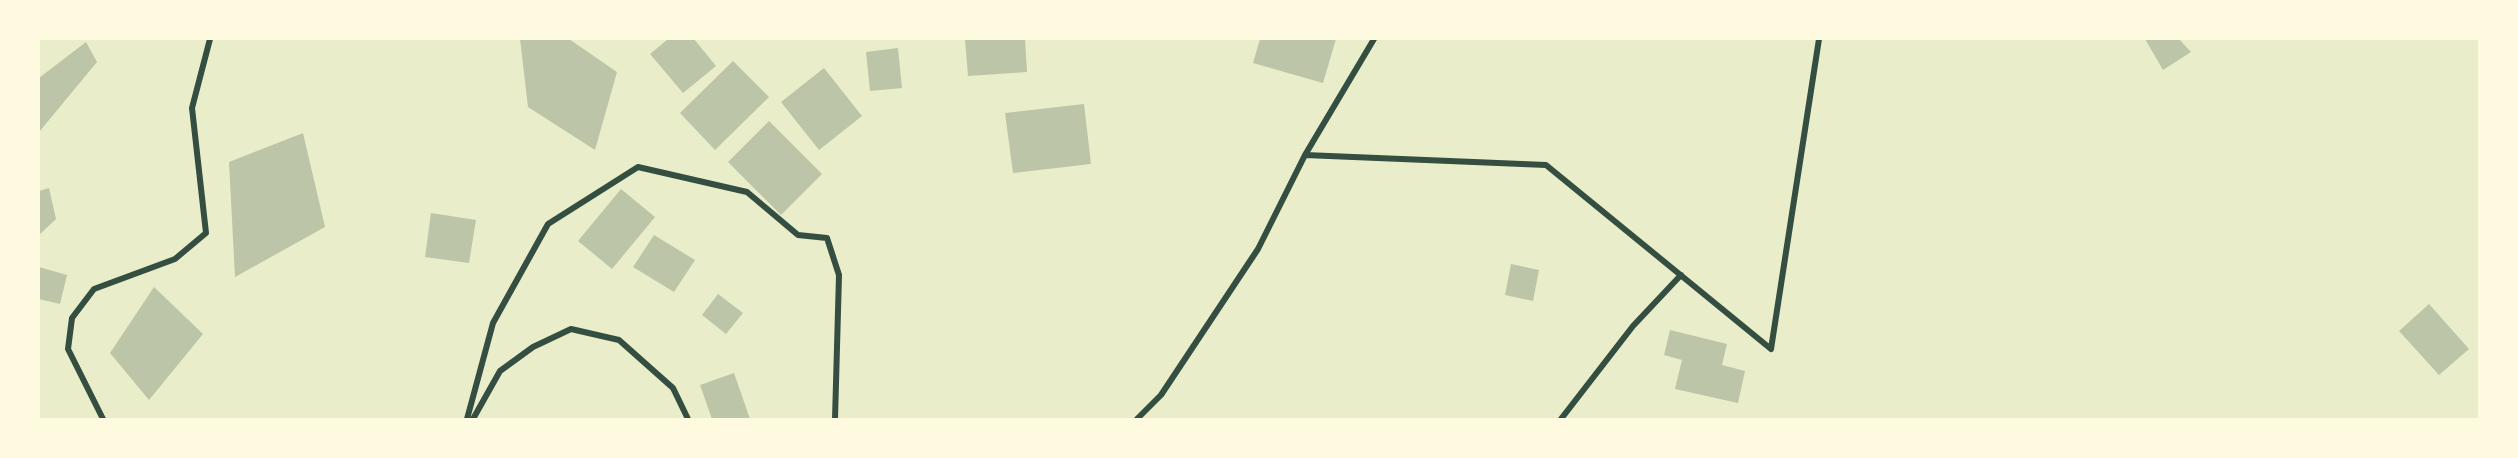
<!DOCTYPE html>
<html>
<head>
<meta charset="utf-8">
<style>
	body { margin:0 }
	#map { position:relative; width:2518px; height:458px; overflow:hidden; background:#e9edc9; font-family:Georgia,serif }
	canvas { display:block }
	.frame { position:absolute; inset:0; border:40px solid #fefae0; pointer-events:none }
</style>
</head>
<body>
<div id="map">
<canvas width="2518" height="458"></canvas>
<div class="frame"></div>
</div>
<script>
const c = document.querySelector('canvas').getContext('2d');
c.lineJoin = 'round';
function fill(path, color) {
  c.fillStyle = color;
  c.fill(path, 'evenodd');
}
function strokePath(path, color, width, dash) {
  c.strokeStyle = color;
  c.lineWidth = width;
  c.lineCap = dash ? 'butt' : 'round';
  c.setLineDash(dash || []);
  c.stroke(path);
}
fill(new Path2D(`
	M520,39H569L617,72L595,150L528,107Z
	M668,39H694L716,66L683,93L650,54Z
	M965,39H1025L1027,72L968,76Z
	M1260,39H1336L1323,83L1253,63Z
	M2145,39H2179L2191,52L2163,70Z
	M86,42L97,62L39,132V78Z
	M898,48L902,88L870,91L866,52Z
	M733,61L769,97L715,150L680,113Z
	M824,68L862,116L819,150L781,102Z
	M1084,104L1091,164L1013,173L1005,113Z
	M769,121L822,174L781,215L728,162Z
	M303,133L325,227L235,277L229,162Z
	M49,188L56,219L39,235V191Z
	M621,189L655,217L612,269L578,241Z
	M431,213L476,220L469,263L425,257Z
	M654,235L695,260L674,292L633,267Z
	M1511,264L1539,270L1533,301L1505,295Z
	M39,267L67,275L60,304L39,299Z
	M154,287L203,334L149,400L110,353Z
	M718,294L743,313L726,334L702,315Z
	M2429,304L2469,349L2439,375L2399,331Z
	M1670,330L1727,344L1722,365L1745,371L1738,403L1675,389L1682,360L1664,355Z
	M734,373L750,419H712L700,385Z`), '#bcc5a7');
strokePath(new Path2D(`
	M1374,39L1305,155L1546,165L1771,349
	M1771,349L1819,39
	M103,419L68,349L72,318L94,289L175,259L206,233L192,108L210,39
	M467,419L493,323L548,224L638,167L747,192L798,235L827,238L839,275L835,419
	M473,419L500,371L533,347L571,329L619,340L673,388L688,419
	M1137,419L1161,395L1258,249L1305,155
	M1561,419L1633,326L1681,275`), '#344e41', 6);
</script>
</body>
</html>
